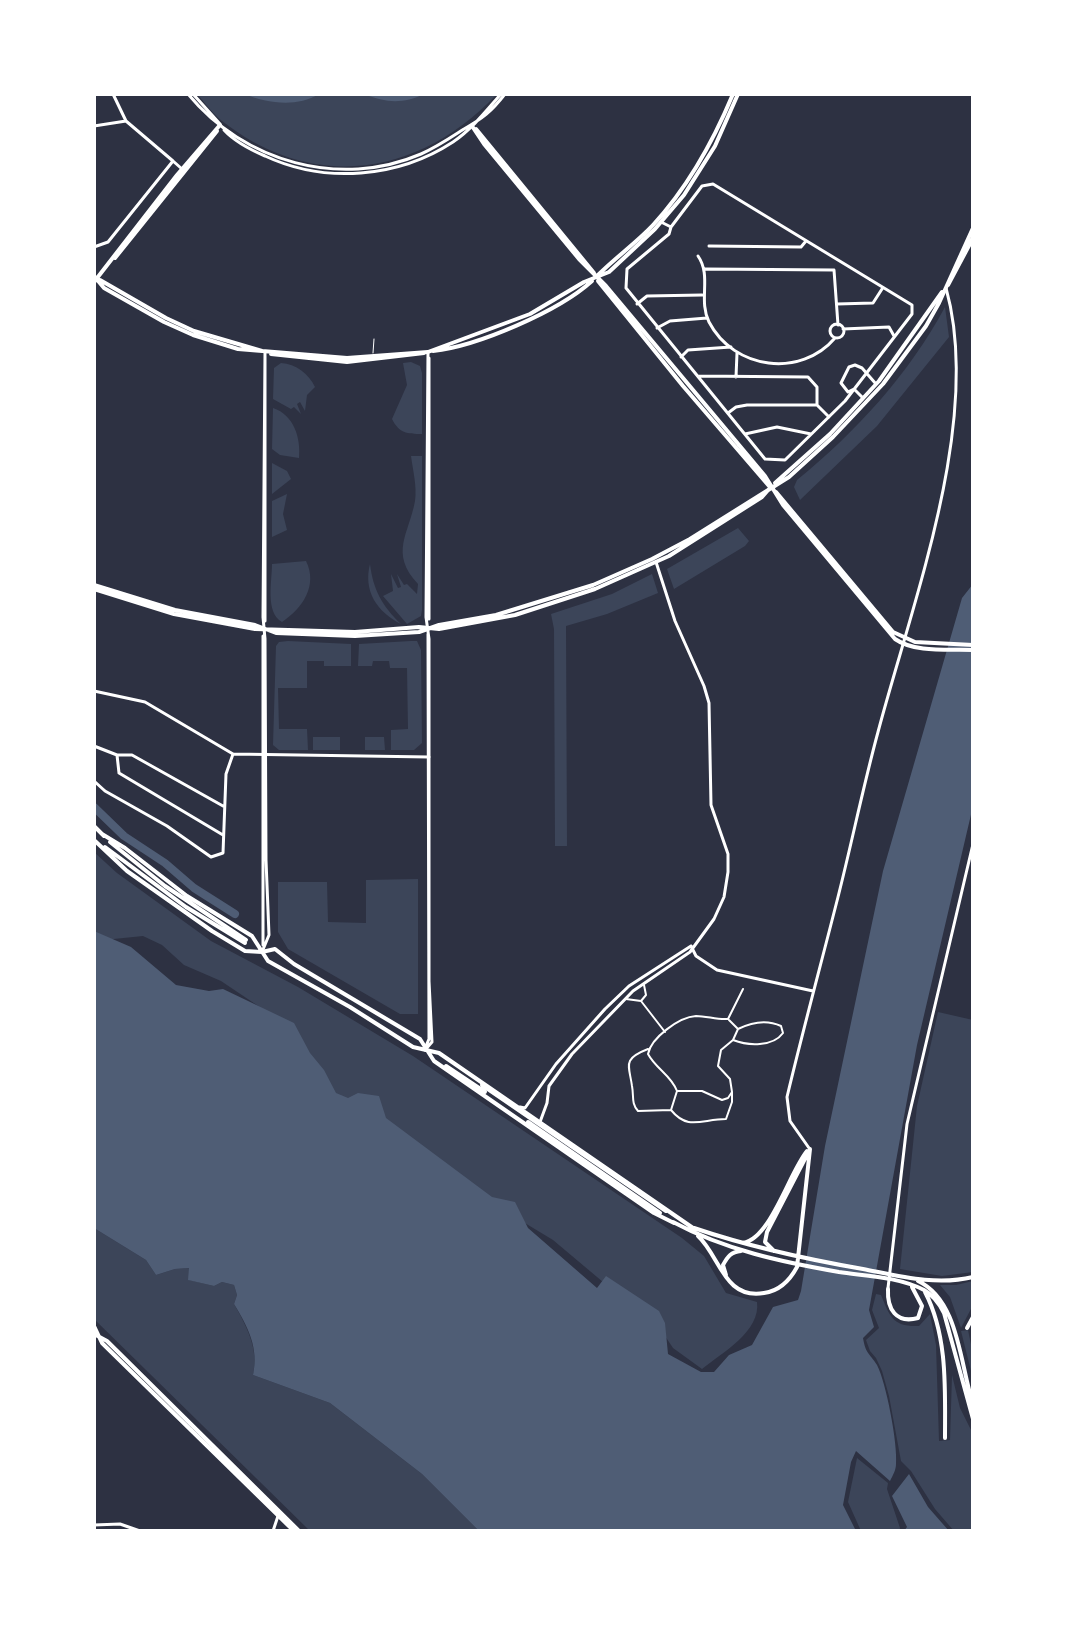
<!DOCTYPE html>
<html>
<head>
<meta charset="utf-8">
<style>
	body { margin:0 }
	#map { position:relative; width:1067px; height:1625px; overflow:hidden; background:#2d3142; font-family:Signika,sans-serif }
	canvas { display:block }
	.frame { position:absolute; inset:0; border:96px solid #fff; pointer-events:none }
</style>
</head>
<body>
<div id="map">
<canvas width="1067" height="1625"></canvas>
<div class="frame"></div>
</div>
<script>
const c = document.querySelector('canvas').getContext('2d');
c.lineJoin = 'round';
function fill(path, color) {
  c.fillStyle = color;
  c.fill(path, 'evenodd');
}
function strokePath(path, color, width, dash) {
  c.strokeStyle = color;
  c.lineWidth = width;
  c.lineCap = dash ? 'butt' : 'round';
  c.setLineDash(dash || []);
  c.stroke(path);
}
fill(new Path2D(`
	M197,94H497C420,176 314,193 222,121C213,114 205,103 197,94Z
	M945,307L949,337L877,426L800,500L794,487L797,480C856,432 909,374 945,307Z
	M411,362L420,366L422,373V434C407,434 399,433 392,419L407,385L403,363Z
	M281,363C296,364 309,374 315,387L307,395L305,411L300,402L297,404L301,414L294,407L291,409L273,399L274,368Z
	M273,408C294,415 301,438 299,458L280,455L272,449Z
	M411,456H422V610L421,616L407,624L383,596L393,591L391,574L398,588L401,587L397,574L404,585L407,584L417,594L418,584C389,553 409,534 415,501C417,486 413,471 411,456Z
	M272,463L287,471L291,479L272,494Z
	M287,494L283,514L287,530L272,537V501Z
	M738,528L749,541L745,546L674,589L667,569Z
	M306,561C318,585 303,608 282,622C265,613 272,581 272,564Z
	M370,564C373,589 382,606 401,624C377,612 363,591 370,564Z
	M652,574L658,593L607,614L566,626L567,846H555L554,629L551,614L612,594Z
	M288,641L351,644V666H324V661H307V688H278L279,729H307L308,750H279L273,745L276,646L279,642Z
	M411,641H417L421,650L422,743L414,750H391V730L408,729L407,668H390L389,661H373L372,666H358L359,644Z
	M313,737H340V750H313Z
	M365,737H384L385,750H365Z
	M94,852L117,873L211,941L298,987L413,1056L682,1238L704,1256L726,1293L757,1302C761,1331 722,1353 702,1369L673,1348L655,1321L622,1298L553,1240L495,1205L339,1100L285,1024L221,981L184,965L162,945L143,936L104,940L94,936Z
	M418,879V1014H400L288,949L278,932V882H327L328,922L366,923V880Z
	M938,1012L973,1020V1272L942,1276L900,1269L917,1106Z
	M94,1228L146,1260L156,1275L175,1269L189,1268V1280L214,1286L222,1282L234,1285L237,1295L234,1304C247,1327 259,1349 253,1375L330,1403L422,1474L479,1531H310L94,1319Z
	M973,1281V1305L961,1328L950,1297L940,1285H956Z
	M876,1294L881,1295C890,1317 893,1327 919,1326L930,1314L936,1345L939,1441L950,1440L952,1375L960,1408L973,1434V1531H954L935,1509L911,1471L901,1461L889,1396L882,1371L876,1358L870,1351L866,1340L879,1328L872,1310Z
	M968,1330L973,1354V1379L961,1331Z
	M857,1458L888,1483L887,1489L900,1528L899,1531H861L848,1502Z`), '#3c4559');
fill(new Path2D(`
	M244,94H319C296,108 267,103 244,94Z
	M364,94H424C403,104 386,103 364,94Z
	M973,584V806L917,1045L869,1310L874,1327L863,1338C866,1355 869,1352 877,1365C886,1382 898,1444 896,1464C896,1470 893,1475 890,1481L856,1451L851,1462L843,1505L856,1531H479L422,1474L330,1403L253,1375C259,1348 248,1327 234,1304L237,1295L234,1285L222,1282L214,1286L188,1280L189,1268L175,1269L156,1275L146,1260L94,1228V931L131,947L176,985L209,991L223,989L294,1023L310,1053L324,1070L336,1093L348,1098L358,1093L379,1096L386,1118L492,1197L515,1202L528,1228L597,1288L606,1276L659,1311L665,1323L668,1354L701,1372H714L729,1355L752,1345L773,1307L798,1300L801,1291L825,1146L883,871L962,598Z
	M909,1474L928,1507L949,1531H904L907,1527L892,1496Z`), '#4f5d75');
strokePath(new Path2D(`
	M94,807L124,836L165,863L194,888L235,914`), '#4f5d75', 8);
strokePath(new Path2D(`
	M373,353L374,339`), '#fff', 1);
strokePath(new Path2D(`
	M626,999L641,1001L646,995L644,985
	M641,1001L665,1032
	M729,1020L738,1029L733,1040
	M648,1049C622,1059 629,1065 632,1086C634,1096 631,1103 638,1111L671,1110C688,1131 702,1119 726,1119L732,1102V1092
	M677,1091H702L722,1100L728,1098L732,1092L730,1079L718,1066L721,1050L733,1040C748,1046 773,1047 783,1033L781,1026C766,1019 752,1022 738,1029
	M671,1110L677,1091C671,1075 656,1069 648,1054C651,1038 679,1017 696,1016C707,1016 717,1020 728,1019L743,989`), '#fff', 2);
strokePath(new Path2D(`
	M113,94L126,121L173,161
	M94,126L126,121
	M661,222L671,227L702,186L713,184L912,305V314L845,401L785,460L765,459L626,288L627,269L669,234L671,227
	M709,246L801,247L806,241
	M94,247L108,242L173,161L182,169
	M698,256C712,276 698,300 709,322C734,370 801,378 835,338
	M705,269L834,270L838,325
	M637,304L647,296L702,295
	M837,304L873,303L882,289
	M830 331a7 7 0 1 1 14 0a7 7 0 1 1-14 0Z
	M657,328L670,321L707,318
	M843,329L889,327L894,336
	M681,357L688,350L731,347
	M698,376L808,377L817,387V405L829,417
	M736,377L737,353
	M863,398L854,389L848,392L841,383L849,367L855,365L862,368L876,384
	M728,413L736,407L747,405H817
	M745,434L777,427L811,434
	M94,691L145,702L233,754L429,757
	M94,746L117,755H132L223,806
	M117,755L119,773L223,835
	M94,781L105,791L167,826L211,857L223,853L226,774L233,754
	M691,946L696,956L717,970L813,991
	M520,1107L525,1108L556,1064L605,1009L629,986L691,946
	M540,1122L547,1103L549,1086L572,1054L633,991L690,952L714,919L724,897L728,872V854L711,805L709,703L704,686L675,621L656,562
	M809,1148L790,1121L787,1097C803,1030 821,964 838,897C852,842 863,787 878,732C912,603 983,420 946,288
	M888,1288L907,1124L973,844
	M94,1525L120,1524L140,1531`), '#fff', 3);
strokePath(new Path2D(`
	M188,94C244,162 340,189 421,154C437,147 450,138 464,129C483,118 491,112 505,94
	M193,94L220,124
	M224,130C235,142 251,150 265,156C325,184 398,178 453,142C472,129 486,111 501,94
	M429,619V358
	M265,621V356
	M263,945V636
	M262,952L269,935L266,860L265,639L263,617L265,353
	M426,1046L429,1039L428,634
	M425,1050L432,1042L429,981V639L426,617L428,352
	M273,1531L278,1516`), '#fff', 3);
strokePath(new Path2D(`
	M472,126L484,144L579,259L606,286L765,476L783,505L895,639C915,653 948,649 973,650
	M476,129L594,273
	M115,258L217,131
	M598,275C616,257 636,243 653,225C689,186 713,142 733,94
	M94,276L104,288L164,322L193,335L238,349L347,358L428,352L530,314L584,282L609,272L655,229L684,195L715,146L738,94
	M100,280L166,318L194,331L262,351
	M598,281L683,386L769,486
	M94,282L177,175L220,125
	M948,285L973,238
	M433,351C478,346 559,311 592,281
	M271,354L347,362L424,353
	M775,483L830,434L879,381L942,292
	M776,492L893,632L915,642L973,645
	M94,585L175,610L255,625L276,633L355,636L419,632L439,625L496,615L593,585L652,559L690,539L789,477L833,437L883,384L926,326L939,303L973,228
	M94,589L174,614L255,629L355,632L419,627L439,629L515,615L595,589L669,556L762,497L769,489`), '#fff', 4);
strokePath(new Path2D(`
	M94,826L104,836
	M102,834L125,848L187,896L252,936L268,961L350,1007L413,1047L439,1053L693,1228
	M94,840L127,871L212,931L245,951L262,952L275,949L294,964L420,1039L434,1061L654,1213L674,1223
	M110,842L165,886L246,940
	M105,847L186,907L245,943
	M446,1066L485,1092
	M482,1085L666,1211
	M528,1122L660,1213
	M673,1222C725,1250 782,1262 839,1272C866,1276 899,1277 924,1290C933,1295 939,1303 944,1313L973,1419
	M694,1228C750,1247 805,1259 863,1269C899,1276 936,1286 973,1277
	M698,1236C720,1256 724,1300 764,1293C779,1291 790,1280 797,1267L810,1149
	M743,1243C771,1238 789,1173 807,1151
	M774,1251L765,1242L767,1232L809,1151
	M726,1275L723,1265C728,1256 731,1252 741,1251
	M918,1281C959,1300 960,1365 973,1404
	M888,1289C887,1309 896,1324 918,1318L922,1306L912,1287
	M925,1292C948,1336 945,1390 945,1438
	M94,1326L102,1343L294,1531
	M967,1328L973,1317
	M94,1334L107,1341L299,1531`), '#fff', 4);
</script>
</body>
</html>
